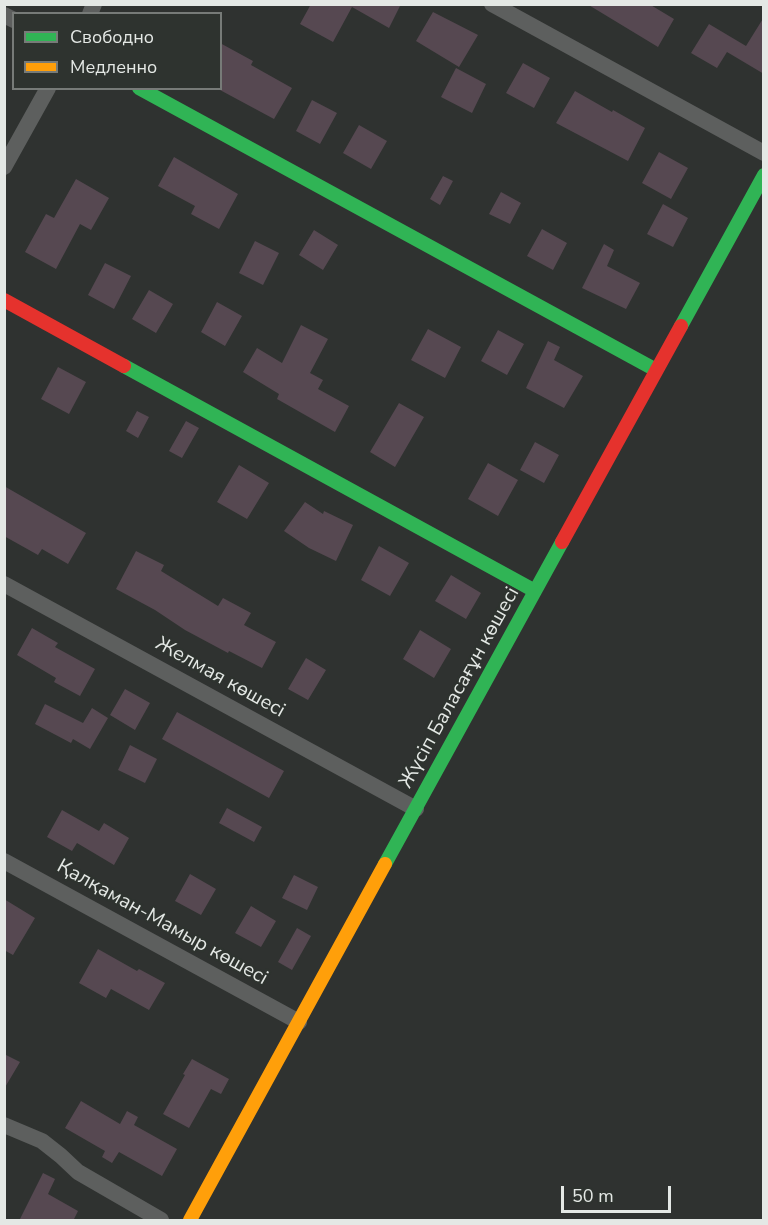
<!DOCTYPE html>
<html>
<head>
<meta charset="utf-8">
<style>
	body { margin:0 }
	#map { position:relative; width:768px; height:1225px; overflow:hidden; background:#2f3230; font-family:"Nunito Sans",sans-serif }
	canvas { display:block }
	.frame { position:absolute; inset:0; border:6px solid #e4e8e5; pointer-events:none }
	.legend { position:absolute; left:12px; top:12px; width:210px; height:78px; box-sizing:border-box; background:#2e332f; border:2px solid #777b78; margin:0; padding:8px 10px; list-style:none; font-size:18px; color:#e4e8e5 }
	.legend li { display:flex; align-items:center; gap:12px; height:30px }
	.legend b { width:30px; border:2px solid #777b78 }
	.scale { position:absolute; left:561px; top:1186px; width:110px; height:27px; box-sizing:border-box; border:3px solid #e4e8e5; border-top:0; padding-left:8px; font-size:18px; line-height:21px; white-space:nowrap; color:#e4e8e5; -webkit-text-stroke:4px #2e332f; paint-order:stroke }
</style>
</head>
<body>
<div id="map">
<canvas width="768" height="1225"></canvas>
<div class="frame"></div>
<ul class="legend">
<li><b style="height:8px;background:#30b455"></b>Свободно</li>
<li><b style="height:8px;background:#ff9f0a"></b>Медленно</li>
</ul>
<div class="scale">50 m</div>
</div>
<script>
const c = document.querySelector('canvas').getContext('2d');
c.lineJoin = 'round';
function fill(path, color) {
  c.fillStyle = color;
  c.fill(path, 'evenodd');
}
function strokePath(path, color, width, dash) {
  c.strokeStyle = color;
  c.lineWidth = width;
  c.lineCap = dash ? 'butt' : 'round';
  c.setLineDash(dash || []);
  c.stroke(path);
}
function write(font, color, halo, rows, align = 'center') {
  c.font = font + ' "Nunito Sans",sans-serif';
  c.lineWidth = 4.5;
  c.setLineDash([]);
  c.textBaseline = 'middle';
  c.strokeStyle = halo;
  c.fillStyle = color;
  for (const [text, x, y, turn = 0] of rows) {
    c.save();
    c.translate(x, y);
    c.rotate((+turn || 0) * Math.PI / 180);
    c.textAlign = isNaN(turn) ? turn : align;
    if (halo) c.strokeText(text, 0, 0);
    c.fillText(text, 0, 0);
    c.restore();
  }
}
fill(new Path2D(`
	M311,4H401L389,28L352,7L333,42L300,24Z
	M587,4H649L674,19L658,47Z
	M433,12L478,35L459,67L416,41Z
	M764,17V74L727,52L717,68L691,53L709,24L746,46Z
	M220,43L253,61L251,65L292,88L274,119L220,90Z
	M523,63L550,78L534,108L506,93Z
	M456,68L486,84L472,113L441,97Z
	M575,91L612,112L613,110L645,128L628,161L556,123Z
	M312,100L337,113L320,144L296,131Z
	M359,125L387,141L371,169L343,153Z
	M659,152L688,168L671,199L642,183Z
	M174,157L238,194L219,229L191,214L195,206L158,186Z
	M443,176L453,181L440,205L430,199Z
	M76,179L109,198L91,230L80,224L56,269L25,252L46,214L54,218Z
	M501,192L521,203L510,224L489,214Z
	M663,204L688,218L673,247L647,234Z
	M542,229L567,243L553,270L527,256Z
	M314,230L338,245L323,270L299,255Z
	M255,241L279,253L263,285L239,273Z
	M604,244L614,250L607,266L640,283L626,309L582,288Z
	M105,263L131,276L114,309L88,295Z
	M149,290L173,304L156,333L132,319Z
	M217,302L242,316L225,346L201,332Z
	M301,325L328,339L310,373L323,380L318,389L349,406L335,432L277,399L279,394L243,372L257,348L282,363Z
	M428,329L461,347L445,378L411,360Z
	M498,330L524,344L507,375L481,361Z
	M548,341L560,347L554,360L583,376L564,408L526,388Z
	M58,367L86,382L69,414L41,399Z
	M399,403L424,417L395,467L370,452Z
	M137,411L149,417L138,438L126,431Z
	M186,421L199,428L182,458L169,451Z
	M535,442L559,455L544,483L520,470Z
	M488,463L518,480L498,516L468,499Z
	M239,465L269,483L247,519L217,502Z
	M4,486L86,533L68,564L42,549L38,555L4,536Z
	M305,502L323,514L324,511L353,525L336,561L309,548L284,531Z
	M379,546L409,563L390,596L361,580Z
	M136,551L164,565L161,571L218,606L223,598L251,613L244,625L276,642L262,668L229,651L228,653L185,630L155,610L116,589Z
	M451,575L481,593L466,619L435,601Z
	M32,628L58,643L55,647L95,669L80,696L54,682L56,678L17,655Z
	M420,630L451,649L434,678L403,659Z
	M306,658L326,670L308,700L288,689Z
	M125,689L150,703L135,730L110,715Z
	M45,704L83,723L92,708L108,718L90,749L73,739L71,743L35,724Z
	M177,712L284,771L269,798L162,739Z
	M130,745L157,759L145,783L118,770Z
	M227,808L262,827L254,842L219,823Z
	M62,810L99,831L104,823L129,838L114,865L77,843L72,851L47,837Z
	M190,874L216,889L201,915L175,901Z
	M294,875L318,887L307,910L282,898Z
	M4,899L35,918L13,955L4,950Z
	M251,906L276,921L261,947L235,933Z
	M297,928L311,936L292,970L278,962Z
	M98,949L137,971L139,969L165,983L149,1010L111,989L106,998L79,983Z
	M4,1054L20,1062L4,1089Z
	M192,1059L229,1079L221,1094L211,1089L189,1128L163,1114L185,1075L183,1074Z
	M81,1101L120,1124L127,1111L138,1117L134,1125L177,1149L162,1176L119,1152L112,1163L102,1157L105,1151L65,1128Z
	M43,1173L55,1179L48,1194L78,1211L73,1221H19Z`), '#564851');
strokePath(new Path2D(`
	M492,4L764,153
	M90,14L94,4
	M4,15L14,20
	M4,167L48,88
	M4,584L416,809
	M4,861L299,1022
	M4,1125L42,1141L61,1156L78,1172L161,1220`), '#5d5f5e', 16);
strokePath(new Path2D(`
	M139,88L656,370
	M681,326L764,175
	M124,366L535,591
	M385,864L562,542`), '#30b455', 14);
strokePath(new Path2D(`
	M190,1220L385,864`), '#ff9f0a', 14);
strokePath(new Path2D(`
	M4,300L124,366
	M562,542L681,326`), '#e5322d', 14);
write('20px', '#e4e8e5', '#2e332f', [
	["Желмая көшесі",220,678,29],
	["Жүсіп Баласағұн көшесі",460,688,-61],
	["Қалқаман-Мамыр көшесі",162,923,29]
]);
</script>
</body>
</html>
